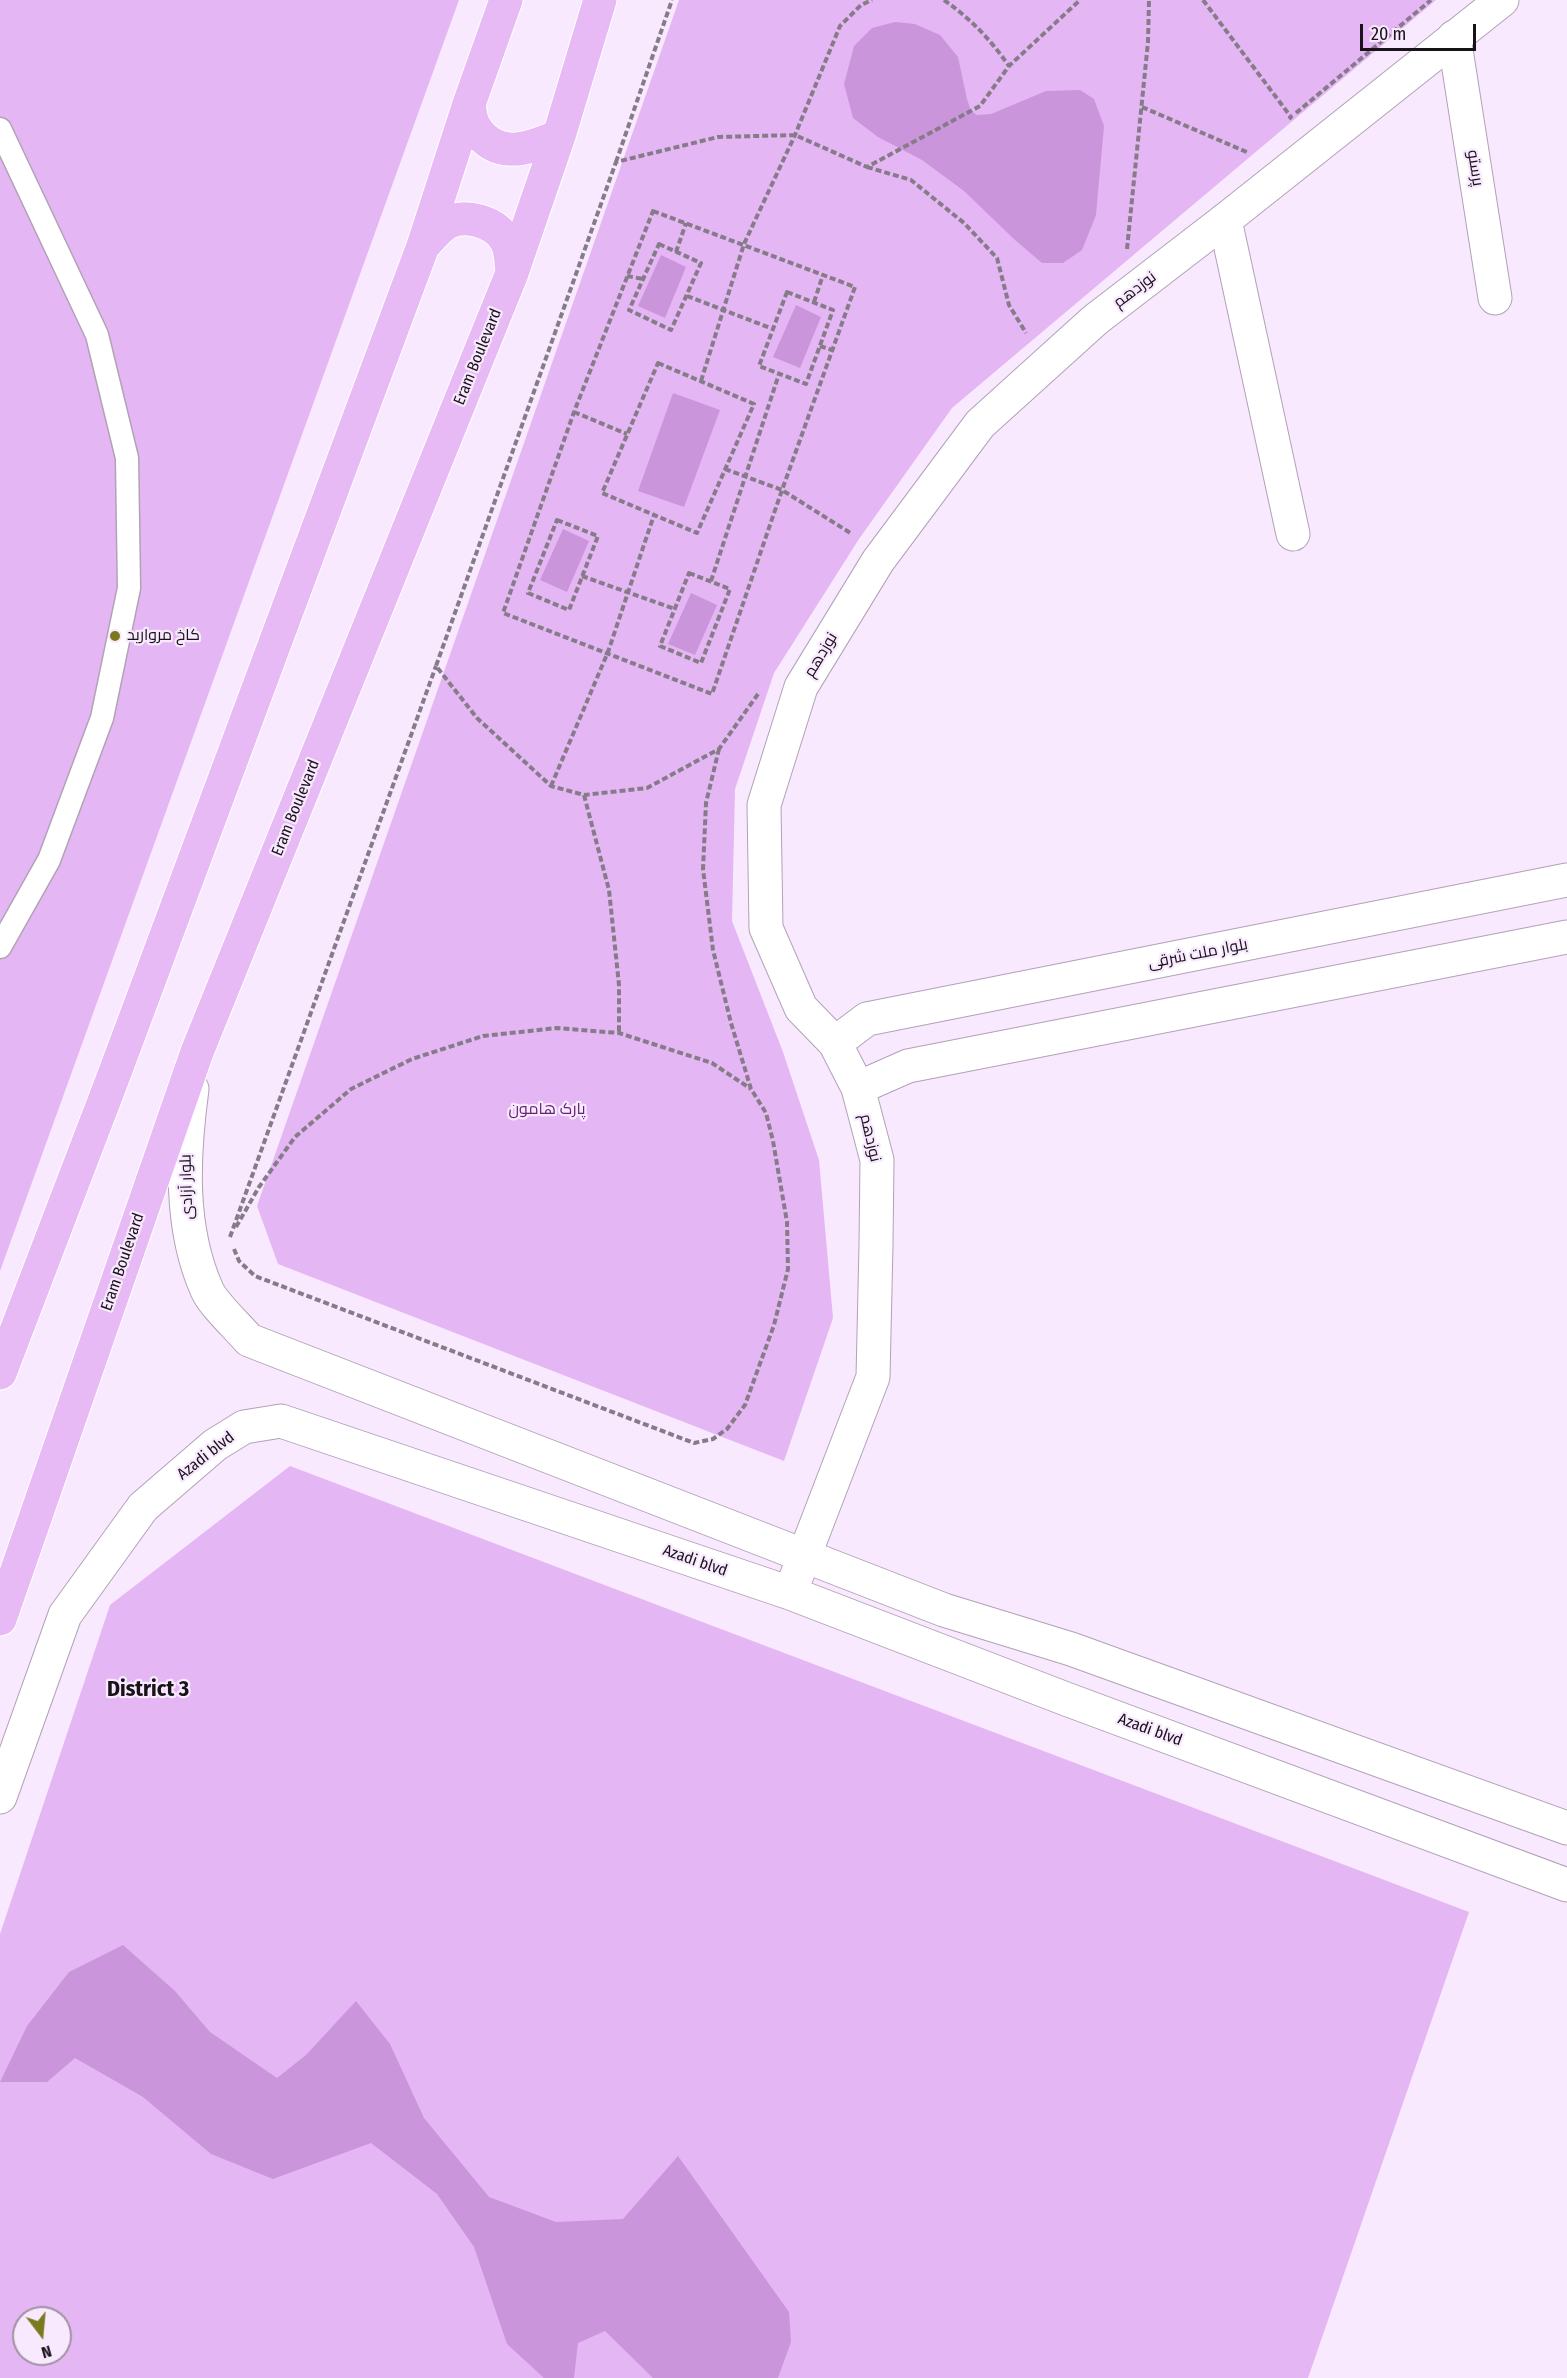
<!DOCTYPE html>
<html>
<head>
<meta charset="utf-8">
<style>
	body { margin:0 }
	#map { position:relative; width:1567px; height:2378px; overflow:hidden; background:#f9e9fe; font-family:"Fira Sans Condensed",sans-serif }
	canvas { display:block }
	.north { position:absolute; left:12px; top:2306px; width:60px; height:60px; box-sizing:border-box; background:#f9e9fe; border:2px solid #9f93a2; border-radius:50%; rotate:164deg; font-size:16px; font-weight:700; line-height:24px; text-align:center; color:#181219 }
	.north::after { content:''; display:block; margin:auto; width:21px; height:27px; background:#7b791f; clip-path:polygon(50% 0,100% 100%,50% 72%,0 100%) }
	.scale { position:absolute; left:1360px; top:24px; width:116px; height:27px; box-sizing:border-box; border:3px solid #181219; border-top:0; padding-left:8px; font-size:18px; line-height:21px; white-space:nowrap; color:#181219; -webkit-text-stroke:4px #f9e9fe; paint-order:stroke }
</style>
</head>
<body>
<div id="map">
<canvas width="1567" height="2378"></canvas>
<div class="north">N</div>
<div class="scale">20 m</div>
</div>
<script>
const c = document.querySelector('canvas').getContext('2d');
c.lineJoin = 'round';
function fill(path, color) {
  c.fillStyle = color;
  c.fill(path, 'evenodd');
}
function strokePath(path, color, width, dash) {
  c.strokeStyle = color;
  c.lineWidth = width;
  c.lineCap = dash ? 'butt' : 'round';
  c.setLineDash(dash || []);
  c.stroke(path);
}
function write(font, color, halo, rows, align = 'center') {
  c.font = font + ' "Fira Sans Condensed",Cairo,sans-serif';
  c.lineWidth = 4.5;
  c.setLineDash([]);
  c.textBaseline = 'middle';
  c.strokeStyle = halo;
  c.fillStyle = color;
  for (const [text, x, y, turn = 0] of rows) {
    c.save();
    c.translate(x, y);
    c.rotate((+turn || 0) * Math.PI / 180);
    c.textAlign = isNaN(turn) ? turn : align;
    if (halo) c.strokeText(text, 0, 0);
    c.fillText(text, 0, 0);
    c.restore();
  }
}
fill(new Path2D(`
	M0,0H459L0,1271Z
	M679,0H1436L952,408L859,539L774,673L735,789L732,921L783,1052L819,1160L833,1318L784,1461L278,1264L257,1206Z
	M290,1466L1469,1912L1308,2378H0V1934L110,1605ZM24,2318H60V2354H24Z`), '#e5b6f4');
fill(new Path2D(`
	M895,22L915,24L940,35L958,57L967,99L971,111L977,115L991,114L1046,91L1080,90L1094,99L1104,126L1096,215L1082,250L1063,263H1042L1015,240L964,191L922,160L878,137L853,118L844,84L854,46L872,28Z
	M661,255L686,267L665,318L638,306Z
	M796,305L821,317L800,368L773,357Z
	M673,393L720,410L684,507L638,491Z
	M563,529L589,541L567,592L540,580Z
	M691,593L717,605L695,655L668,644Z
	M123,1945L175,1991L210,2032L277,2078L306,2055L356,2001L390,2044L424,2118L489,2197L556,2222L623,2219L678,2156L789,2312L791,2342L778,2378H653L605,2331L578,2343L574,2378H544L507,2344L474,2247L437,2194L371,2143L273,2179L211,2154L143,2097L75,2058L47,2082H0L27,2026L69,1972Z`), '#cb95dc');
const service = new Path2D(`
	M0,129L97,335L127,458L129,588L102,718L49,860L0,947`);
const minor = new Path2D(`
	M1454,37L1495,298
	M1225,220L1293,534`);
const tertiary = new Path2D(`
	M835,1043L867,1019L1567,880
	M858,1088L908,1066L1567,937
	M192,1089C183,1156 179,1227 207,1290C213,1304 238,1327 249,1340L944,1610L1071,1649L1567,1828
	M790,1593L873,1377L876,1245L877,1160L858,1088L835,1043L801,1008L766,928L764,805L801,687L878,561L980,424L1095,320L1225,220L1502,0
	M0,1797L65,1615L143,1507L215,1445L244,1427L281,1421L790,1593L1066,1699L1567,1885`);
const primary = new Path2D(`
	M469,104C470,111 471,121 475,127C496,161 529,149 559,136
	M423,246C430,239 438,228 447,223C466,213 496,222 506,241C511,250 511,263 512,273
	M0,1373L114,1075L423,246L469,104L506,0
	M0,1619L197,1052L512,273L559,136L600,0`);
strokePath(service, '#b1a2b6', 25);
strokePath(minor, '#b1a2b6', 35);
strokePath(tertiary, '#b1a2b6', 35);
strokePath(primary, '#fff', 35);
strokePath(new Path2D(`
	M944,0C972,20 989,38 1009,66
	M1203,0L1291,117L1289,119
	M1142,107L1249,153
	M1296,113L1431,0
	M616,162L672,0
	M867,167L911,180L964,223L997,258L1009,305L1026,333
	M653,211L855,287L782,490L712,694L503,613L574,412Z
	M659,244L701,263L671,330L629,310Z
	M1127,249L1148,42L1149,0
	M676,252L686,223
	M627,276L643,279
	M787,292L833,310L806,384L759,366Z
	M687,296L773,329
	M814,302L823,275
	M820,346L832,350
	M658,363L754,404L697,533L602,493Z
	M701,381L744,244L795,135L840,26L861,5L872,0
	M574,412L627,434
	M725,469L782,490L852,534
	M557,520L598,536L569,610L528,593Z
	M689,573L730,589L701,663L660,646Z
	M582,576L675,609
	M711,581L779,374
	M758,694L719,749L647,788L584,795L551,786L477,718L436,666L616,162L718,137L795,135L867,167L980,106L1009,66L1080,0
	M551,786L608,652L654,515
	M584,795L609,890L619,985V1033
	M236,1227L259,1187L295,1137L351,1089L412,1059L483,1036L557,1028L619,1033L712,1063L751,1089
	M230,1237L436,666
	M234,1249L239,1261L255,1276L694,1443L713,1439L727,1429L745,1405L774,1325L788,1269L787,1222L773,1141L766,1113L751,1089L731,1023L713,950L703,869L706,803L719,749`), '#867c89', 4, [6, 3]);
strokePath(service, '#fff', 22);
strokePath(minor, '#fff', 33);
strokePath(tertiary, '#fff', 33);
strokePath(primary, '#e7baf5', 33);
for (const [x, y, r, color] of [
	[115,636,6,"#7b791f"]
]) {
  const dot = new Path2D();
  dot.arc(x, y, r, 0, 2 * Math.PI);
  c.fillStyle = color;
  c.fill(dot);
  strokePath(dot, '#f9e9fe', 2);
}
write('16px', '#181219', '#f9e9fe', [
	["پرستو",1475,168,81],
	["نوزدهم",1135,290,-37],
	["Eram Boulevard",478,357,-68],
	["نوزدهم",821,655,-59],
	["Eram Boulevard",296,808,-68],
	["بلوار ملت شرقی",1198,954,-11],
	["نوزدهم",870,1138,77],
	["بلوار آزادی",187,1187,-92],
	["Eram Boulevard",123,1262,-71],
	["Azadi blvd",206,1456,-38],
	["Azadi blvd",695,1561,19],
	["Azadi blvd",1150,1730,20]
]);
write('16px', '#181219', '#f9e9fe', [
	["کاخ مروارید",127,636]
], 'left');
write('16px', '#642376', '#f9e9fe', [
	["پارک هامون",547,1110]
]);
write('bold 22px', '#181219', '#f9e9fe', [
	["District 3",148,1690]
]);
</script>
</body>
</html>
